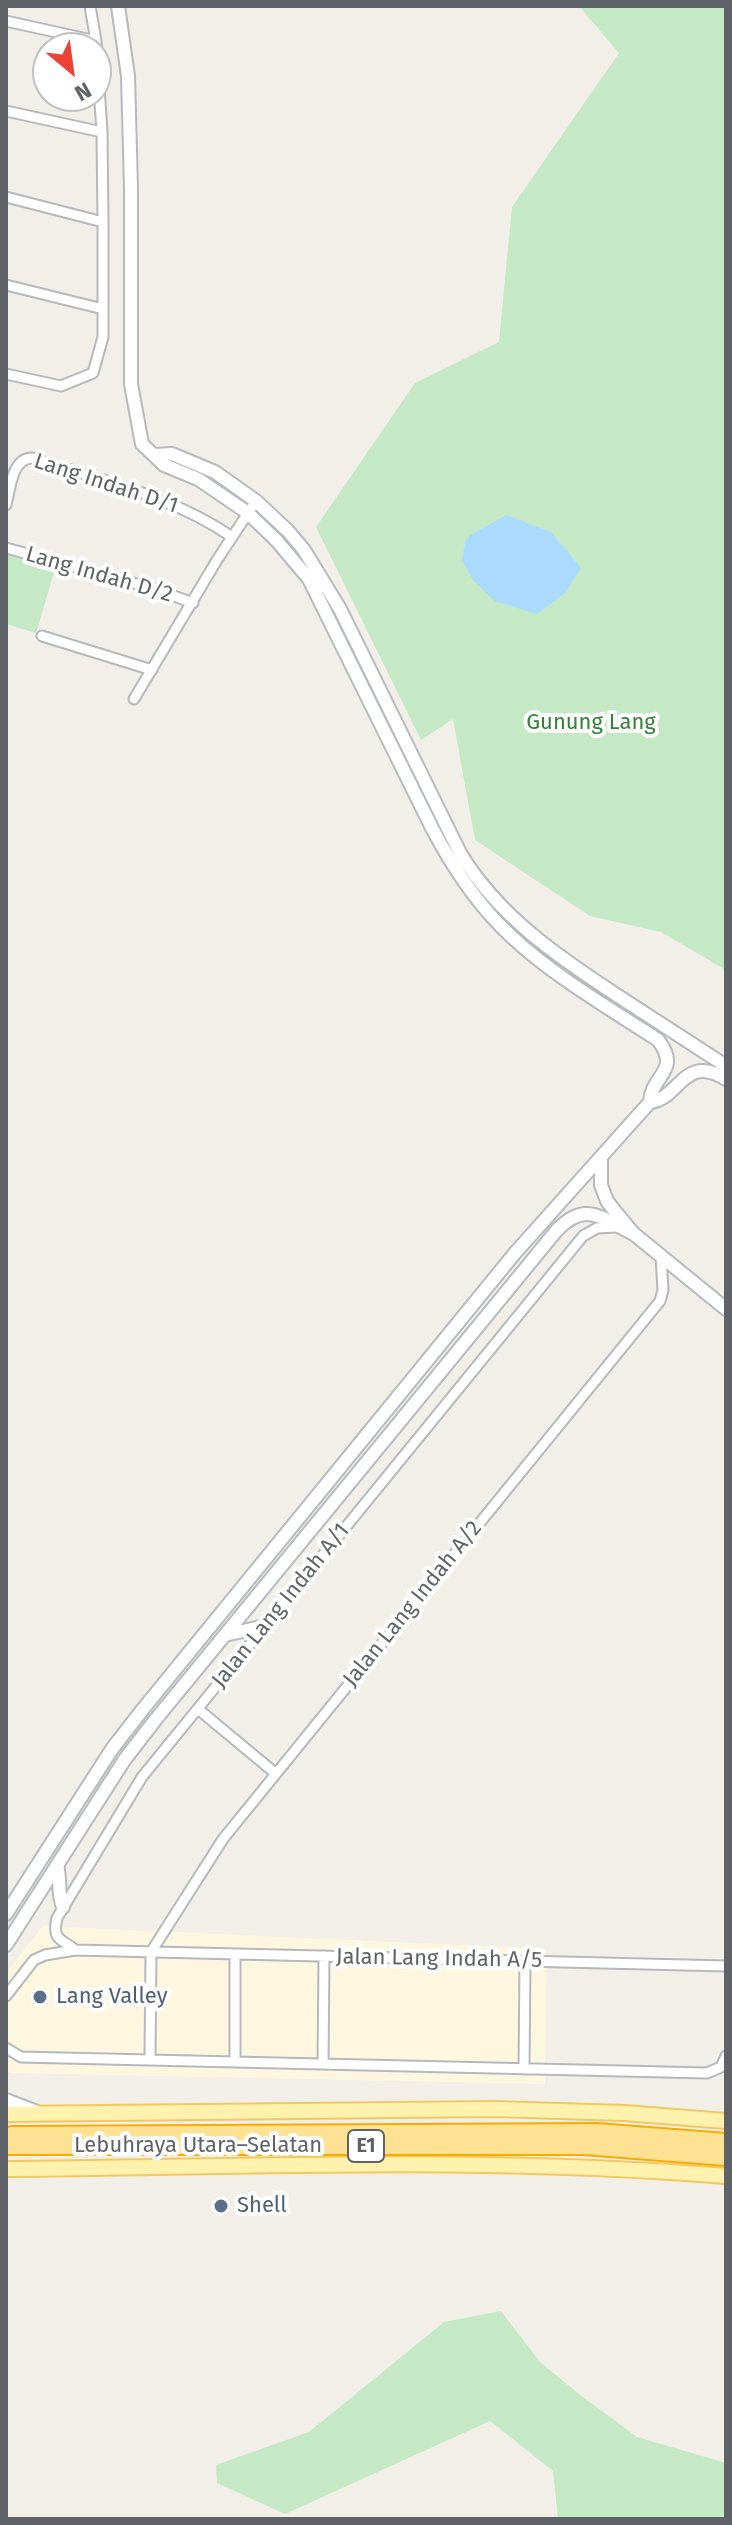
<!DOCTYPE html>
<html>
<head>
<meta charset="utf-8">
<style>
	body { margin:0 }
	#map { position:relative; width:732px; height:2525px; overflow:hidden; background:#f1efe8; font-family:"Fira Sans",sans-serif }
	canvas { display:block }
	.frame { position:absolute; inset:0; border:8px solid #5f6368; pointer-events:none }
	.north { position:absolute; left:32px; top:32px; width:80px; height:80px; box-sizing:border-box; background:#fff; border:2px solid #bfc1c3; border-radius:50%; rotate:151deg; font-size:22px; font-weight:700; line-height:32px; text-align:center; color:#5f6368 }
	.north::after { content:''; display:block; margin:auto; width:28px; height:36px; background:#ea4335; clip-path:polygon(50% 0,100% 100%,50% 72%,0 100%) }
</style>
</head>
<body>
<div id="map">
<canvas width="732" height="2525"></canvas>
<div class="frame"></div>
<div class="north">N</div>
</div>
<script>
const c = document.querySelector('canvas').getContext('2d');
c.lineJoin = 'round';
function fill(path, color) {
  c.fillStyle = color;
  c.fill(path, 'evenodd');
}
function strokePath(path, color, width, dash) {
  c.strokeStyle = color;
  c.lineWidth = width;
  c.lineCap = dash ? 'butt' : 'round';
  c.setLineDash(dash || []);
  c.stroke(path);
}
function write(font, color, halo, rows, align = 'center') {
  c.font = font + ' "Fira Sans",sans-serif';
  c.lineWidth = 8;
  c.setLineDash([]);
  c.textBaseline = 'middle';
  c.strokeStyle = halo;
  c.fillStyle = color;
  for (const [text, x, y, turn = 0] of rows) {
    c.save();
    c.translate(x, y);
    c.rotate((+turn || 0) * Math.PI / 180);
    c.textAlign = isNaN(turn) ? turn : align;
    if (halo) c.strokeText(text, 0, 0);
    c.fillText(text, 0, 0);
    c.restore();
  }
}
fill(new Path2D(`
	M43,1926L546,1949L545,2084L10,2073L6,2069V1973Z`), '#fef7e0');
fill(new Path2D(`
	M579,6H726V970L661,932L590,916L475,840L453,719L421,740L316,527L415,383L499,342L512,207L619,53Z
	M6,555L55,569L36,633L6,624Z
	M501,2311L540,2362L579,2394L637,2437L726,2463V2519H558L553,2471L490,2421L285,2514L217,2483L216,2465L309,2432L444,2322Z`), '#c5e8c5');
fill(new Path2D(`
	M506,515L551,532L581,568L565,593L537,614L495,601L473,580L462,560L466,538Z`), '#aadaff');
const street = new Path2D(`
	M6,21L96,41
	M6,111L102,132
	M6,197L103,222
	M6,285L103,309
	M6,374L61,386L93,373L103,337V222L102,132L96,41L90,6
	M6,505C10,489 12,458 32,458C100,480 173,496 232,537
	M6,548L155,589L193,603
	M42,636L152,670
	M134,699L217,560L256,501
	M198,1709L275,1773
	M75,1950C61,1938 52,1941 57,1918L142,1777L583,1236L597,1228L616,1227
	M151,1952L223,1839L660,1301L663,1290L661,1256
	M6,1996L34,1960L45,1955L75,1950L726,1966
	M6,2048L21,2057L707,2073L721,2067L726,2056
	M150,2060L151,1952
	M235,2062V1954
	M323,2064L324,1956
	M524,2069L525,1961`);
const secondary = new Path2D(`
	M118,6L128,76L131,188V384L142,444L164,465L198,479L248,513L277,541L309,579L432,828C453,868 478,906 512,937C555,977 609,1008 658,1040C682,1071 651,1075 650,1102
	M154,455L172,454L215,472L256,501L288,531L304,550L340,609L460,853C498,916 557,956 618,996C654,1019 690,1043 726,1066
	M601,1157V1185L607,1201L614,1210L634,1234L726,1309
	M225,1635L265,1626
	M57,1865C61,1880 57,1893 63,1907
	M6,1914L112,1749L143,1709L515,1253L650,1102C680,1099 683,1053 726,1079
	M6,1945L125,1759L156,1719L557,1230C587,1199 603,1220 634,1234
	M6,2100L37,2112`);
const primary = new Path2D(`
	M6,2114L495,2109L624,2113L726,2121
	M6,2169C246,2167 487,2156 726,2176`);
const highway = new Path2D(`
	M12,2135L597,2132L726,2142
	M6,2146H583L726,2157`);
strokePath(street, '#b5b8bc', 13);
strokePath(secondary, '#b6babf', 16);
strokePath(primary, '#f2c960', 18);
strokePath(highway, '#f9ab00', 20);
strokePath(street, '#fff', 9);
strokePath(secondary, '#fff', 12);
strokePath(primary, '#fff2af', 14);
strokePath(highway, '#fde293', 16);
for (const [x, y, r, color] of [
	[40,1997,8,"#5c6f8a"],
	[221,2206,8,"#5c6f8a"]
]) {
  const dot = new Path2D();
  dot.arc(x, y, r, 0, 2 * Math.PI);
  c.fillStyle = color;
  c.fill(dot);
  strokePath(dot, '#fff', 3);
}
for (const [x, y, w] of [
	[366,2146,36]
]) {
  const box = new Path2D();
  box.roundRect(x - w / 2, y - 16, w, 32, 6);
  c.fillStyle = '#fff';
  c.fill(box);
  strokePath(box, '#5f6368', 2);
}
write('bold 20px', '#5f6368', null, [
	["E1",366,2146]
]);
write('22px', '#5f6368', '#fff', [
	["Lang Indah D/1",106,484,18],
	["Lang Indah D/2",99,575,16],
	["Jalan Lang Indah A/2",413,1604,-51],
	["Jalan Lang Indah A/1",281,1606,-51],
	["Jalan Lang Indah A/5",439,1959,1],
	["Lebuhraya Utara–Selatan",198,2146]
]);
write('22px', '#348238', '#fff', [
	["Gunung Lang",591,723]
]);
write('22px', '#4e5e75', '#fff', [
	["Lang Valley",56,1997],
	["Shell",237,2206]
], 'left');
</script>
</body>
</html>
